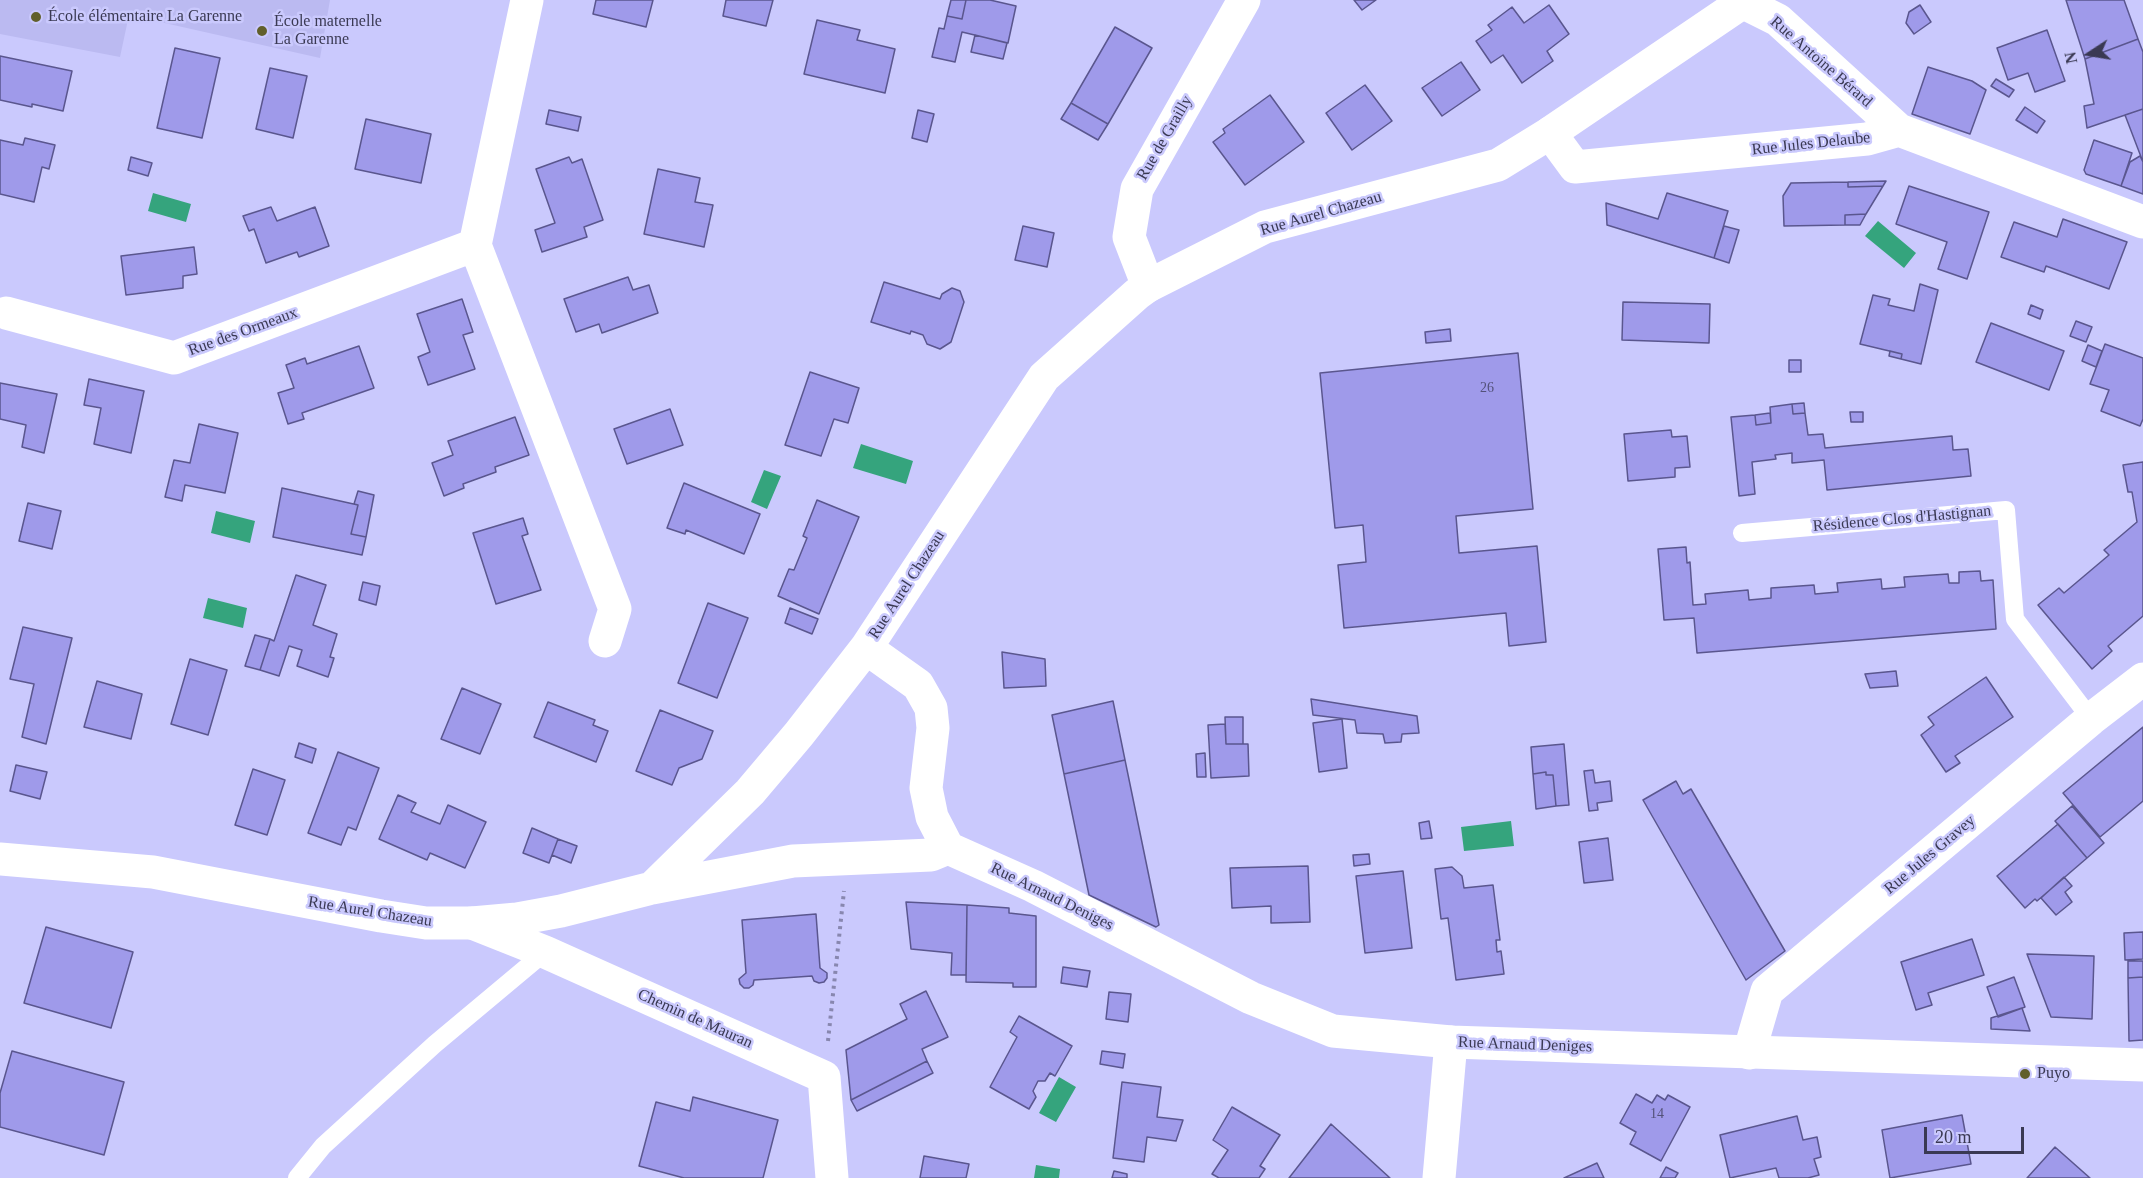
<!DOCTYPE html>
<html>
<head>
<meta charset="utf-8">
<style>
	body { margin:0 }
	#map { position:relative; width:2143px; height:1178px; overflow:hidden; background:#cac9fd; font-family:Georgia,serif }
	canvas { display:block }
	.north { position:absolute; left:2059px; top:24px; width:60px; height:60px; -webkit-text-stroke:4px #cac9fd; paint-order:stroke; rotate:258deg; font-size:16px; font-weight:700; line-height:24px; text-align:center; color:#3a3953 }
	.north::after { content:''; display:block; margin:auto; width:21px; height:27px; background:#3a3953; clip-path:polygon(50% 0,100% 100%,50% 72%,0 100%) }
	.scale { position:absolute; left:1924px; top:1127px; width:100px; height:27px; box-sizing:border-box; border:3px solid #3a3953; border-top:0; padding-left:8px; font-size:18px; line-height:21px; white-space:nowrap; color:#3a3953; -webkit-text-stroke:4px #cac9fd; paint-order:stroke }
</style>
</head>
<body>
<div id="map">
<canvas width="2143" height="1178"></canvas>
<div class="north">N</div>
<div class="scale">20 m</div>
</div>
<script>
const c = document.querySelector('canvas').getContext('2d');
c.lineJoin = 'round';
function fill(path, color) {
  c.fillStyle = color;
  c.fill(path, 'evenodd');
}
function strokePath(path, color, width, dash) {
  c.strokeStyle = color;
  c.lineWidth = width;
  c.lineCap = dash ? 'butt' : 'round';
  c.setLineDash(dash || []);
  c.stroke(path);
}
function write(font, color, halo, rows, align = 'center') {
  c.font = font + ' Georgia,serif';
  c.lineWidth = 5;
  c.setLineDash([]);
  c.textBaseline = 'middle';
  c.strokeStyle = halo;
  c.fillStyle = color;
  for (const [text, x, y, turn = 0] of rows) {
    c.save();
    c.translate(x, y);
    c.rotate((+turn || 0) * Math.PI / 180);
    c.textAlign = isNaN(turn) ? turn : align;
    if (halo) c.strokeText(text, 0, 0);
    c.fillText(text, 0, 0);
    c.restore();
  }
}
fill(new Path2D(`
	M0,0H330L320,58L129,15L120,57L0,34Z`), '#bbbaf1');
fill(new Path2D(`
	M153,193L191,204L186,222L148,211Z
	M1878,221L1916,253L1904,268L1865,236Z
	M861,444L913,461L906,484L853,468Z
	M764,470L781,476L767,509L751,502Z
	M216,511L255,521L250,543L211,533Z
	M208,598L247,608L243,628L203,618Z
	M1511,821L1514,846L1464,851L1461,827Z
	M1059,1077L1076,1087L1056,1122L1039,1113Z
	M1036,1165L1060,1169L1059,1178H1034Z`), '#35a47d');
const building = new Path2D(`
	M596,0H653L646,27L593,14Z
	M726,0H773L766,26L723,16Z
	M951,0H966L962,19L947,16Z
	M966,0H990L1016,6L1008,43L962,32L955,62L932,57L939,28L944,29L947,16L962,19Z
	M1354,0H1376L1362,10Z
	M2066,0H2124L2138,39L2085,59Z
	M1549,5L1569,34L1547,51L1553,61L1522,83L1503,55L1491,63L1476,41L1492,30L1488,25L1512,7L1524,23Z
	M1920,5L1931,22L1914,34L1906,23L1909,12Z
	M817,20L860,30L857,40L895,49L885,93L804,74Z
	M1115,27L1152,48L1108,124L1071,103Z
	M2047,30L2065,81L2035,92L2028,73L2008,80L1997,48Z
	M975,35L1007,43L1003,59L971,52Z
	M2138,39L2143,52V109L2087,128L2084,106L2094,104L2085,59Z
	M175,48L220,58L202,138L157,128Z
	M0,56L72,71L63,111L32,104V107L0,100Z
	M1461,62L1480,90L1442,116L1422,88Z
	M1928,67L1972,81L1986,90L1970,134L1912,114Z
	M270,68L307,76L293,138L256,129Z
	M1996,79L2014,90L2009,97L1991,86Z
	M1365,85L1392,121L1352,150L1326,113Z
	M1270,95L1304,142L1245,185L1213,142L1225,133L1223,129Z
	M1071,103L1108,124L1098,140L1061,119Z
	M2025,107L2045,121L2037,133L2016,120Z
	M2143,109V162L2125,115Z
	M549,110L581,117L578,131L546,124Z
	M918,110L934,114L927,142L912,138Z
	M366,119L431,134L421,183L355,169Z
	M25,138L55,145L49,169L42,167L34,202L0,194V140L23,145Z
	M2094,140L2132,153L2121,186L2086,174L2084,170Z
	M2140,156L2143,162V194L2121,186L2130,162Z
	M131,157L152,163L148,176L128,170Z
	M569,157L572,163L582,159L603,220L584,227L587,237L542,252L535,230L555,223L536,169Z
	M658,169L700,178L695,202L713,205L704,247L644,234Z
	M1886,181L1883,186L1848,187V182Z
	M1848,182V187L1883,186L1866,214L1845,215V225L1784,226L1783,196L1791,183Z
	M1909,186L1989,212L1967,279L1938,269L1947,242L1896,224Z
	M1667,193L1728,211L1714,258L1607,225L1606,203L1658,219Z
	M271,207L277,221L315,207L329,246L299,257L297,252L266,263L254,229L249,231L243,216Z
	M1866,214L1860,225H1845V215Z
	M2063,219L2127,242L2109,289L2046,266L2044,272L2001,257L2014,222L2057,237Z
	M1023,226L1054,233L1047,267L1015,260Z
	M1724,226L1739,230L1729,263L1714,258Z
	M194,247L197,274L183,276V288L126,295L121,256Z
	M628,277L633,290L649,285L658,313L602,333L599,324L576,332L564,299Z
	M884,282L940,299L942,294L952,288L960,291L964,302L951,342L940,349L927,344L923,335L911,331L910,334L871,322Z
	M1920,284L1938,290L1921,364L1901,359L1902,354L1860,344L1873,295L1890,299L1888,305L1914,311Z
	M462,299L473,332L463,335L475,369L428,385L418,357L430,352L417,314Z
	M1623,302L1710,304L1709,343L1622,340Z
	M2031,305L2043,310L2040,319L2028,314Z
	M2076,321L2092,327L2086,342L2070,336Z
	M1991,323L2064,351L2049,390L1976,362Z
	M1450,329L1451,341L1426,343L1425,332Z
	M2105,344L2143,358V419L2140,426L2101,411L2109,390L2090,384Z
	M2088,345L2102,351L2096,367L2082,361Z
	M359,346L374,388L302,413L304,419L288,424L278,393L294,388L286,365L305,358L307,364Z
	M1890,351L1902,354L1901,359L1889,356Z
	M1518,353L1533,509L1456,516L1459,553L1537,546L1546,642L1509,646L1506,613L1344,628L1338,565L1366,562L1363,525L1335,528L1320,373Z
	M1789,360H1801V372H1789Z
	M810,372L859,388L848,423L834,419L821,456L785,445Z
	M89,379L144,391L131,453L94,444L101,408L84,405Z
	M0,383L57,394L44,453L22,447L26,425L0,419Z
	M1804,403L1805,413L1793,414L1792,404Z
	M1792,404L1793,414L1805,413L1808,435L1823,434L1825,448L1952,436L1953,450L1968,449L1971,476L1827,490L1824,460L1792,463V453L1775,455L1776,459L1752,462L1755,494L1739,496L1731,417L1755,415L1756,425L1771,423L1770,407Z
	M670,409L683,445L627,464L614,429Z
	M1850,412H1863V422H1851Z
	M1770,413L1771,423L1756,425L1755,415Z
	M515,417L529,455L495,467L496,472L463,484L464,488L444,496L432,463L453,455L448,441Z
	M199,424L238,433L225,493L185,485L182,501L165,497L174,460L190,463Z
	M1671,430L1672,437L1687,436L1690,467L1675,468V477L1628,481L1624,434Z
	M2143,462V616L2108,646L2112,651L2092,669L2038,605L2059,588L2064,593L2109,555L2104,550L2137,522L2132,492H2128L2123,465Z
	M684,483L760,514L744,554L686,530L685,534L667,528Z
	M282,488L358,505L351,534L366,537L362,555L273,537Z
	M358,491L374,495L366,537L351,534L358,505L354,504Z
	M817,500L859,517L819,614L778,596L789,569L794,570L807,538L803,536Z
	M28,503L61,511L52,549L19,541Z
	M523,518L528,534L522,536L541,590L496,604L473,533Z
	M1686,547L1687,563L1690,562L1693,605L1706,604L1705,594L1748,590L1749,600L1771,598V588L1814,585L1815,594L1838,592L1837,583L1881,579L1882,589L1905,587L1904,577L1948,574L1949,583H1959V572L1980,571L1981,581L1993,580L1996,629L1697,653L1694,618L1664,620L1658,549Z
	M296,575L326,585L313,625L337,634L330,657L334,658L328,677L297,666L302,650L289,646L279,676L260,670L270,639L274,641Z
	M363,582L380,586L376,605L359,600Z
	M708,603L748,618L717,698L678,683Z
	M790,608L818,619L812,634L785,623Z
	M23,627L72,638L46,744L22,737L34,684L10,679Z
	M255,635L270,639L260,670L245,666Z
	M1002,652L1045,659L1046,686L1004,688Z
	M190,659L227,670L208,735L171,724Z
	M1896,671L1898,686L1870,688L1865,674Z
	M1986,677L2013,717L1955,756L1960,763L1946,772L1921,735L1934,725L1928,717Z
	M97,681L142,694L131,739L84,727Z
	M462,688L501,704L480,754L441,739Z
	M1311,699L1417,716L1419,733L1402,734L1401,742L1385,743L1383,734L1357,733L1355,720L1313,715Z
	M1113,701L1125,760L1064,774L1052,715Z
	M548,702L595,720L593,725L608,731L596,762L534,737Z
	M660,710L713,731L702,759L679,768L672,785L636,771Z
	M1225,717H1243V744H1226Z
	M1342,719L1347,768L1319,772L1313,723Z
	M1225,724L1226,744H1248L1249,776L1211,778L1208,725Z
	M2143,727V801L2100,837L2063,793Z
	M299,743L316,749L312,763L295,757Z
	M1564,744L1569,805L1556,806L1553,775H1546V772L1533,774L1531,747Z
	M338,752L379,768L356,830L348,827L341,845L308,833Z
	M1205,753L1206,777H1197L1196,754Z
	M1125,760L1159,925L1156,927L1089,895L1064,774Z
	M16,765L47,772L40,799L10,791Z
	M253,769L285,780L267,835L235,825Z
	M1593,770L1595,783L1610,781L1612,801L1597,803L1598,810L1589,811L1584,771Z
	M1546,772V775H1553L1556,806L1536,809L1533,774Z
	M1676,781L1683,794L1691,789L1785,951L1746,980L1643,800Z
	M398,795L416,803L411,812L440,824L448,805L486,822L465,868L430,853L427,860L379,839Z
	M2072,806L2104,843L2087,858L2055,821Z
	M1429,821L1432,838L1421,839L1419,823Z
	M2058,824L2087,858L2037,901L2035,899L2025,908L1997,876Z
	M532,828L558,839L549,863L523,853Z
	M1608,838L1613,880L1584,883L1579,842Z
	M558,839L577,846L571,863L552,855Z
	M1369,854L1370,864L1354,866L1353,855Z
	M1308,866L1310,922L1271,923V906L1232,908L1230,868Z
	M1452,867L1462,876L1464,888L1493,885L1500,940H1496L1497,952L1501,951L1504,974L1456,980L1448,918L1441,919L1435,869Z
	M1403,871L1412,948L1365,953L1356,876Z
	M2064,877L2072,886L2065,892L2072,902L2056,915L2041,898Z
	M906,902L967,905L966,975H951L952,953L911,949Z
	M967,905L1009,908V913L1036,916V987H1013V983L966,982Z
	M816,914L820,968L827,973V978L824,982L819,983L814,981L812,976L754,980L753,985L749,988H744L740,984L739,979L746,973L742,920Z
	M46,927L133,952L111,1028L24,1003Z
	M2143,932V959L2125,960L2124,933Z
	M1972,939L1984,975L1928,993L1932,1005L1916,1010L1901,962Z
	M2027,954L2094,956L2092,1019L2051,1017Z
	M2128,961H2143V977L2128,978Z
	M1063,967L1090,971L1087,987L1061,983Z
	M2014,977L2025,1007L1998,1017L1987,987Z
	M2143,977V1040L2129,1041L2128,978Z
	M926,991L948,1037L922,1049L927,1061L851,1100L846,1050L907,1019L900,1004Z
	M1109,992L1131,994L1128,1022L1106,1019Z
	M2022,1008L2030,1031L1991,1029V1018Z
	M1019,1016L1072,1046L1055,1076L1050,1073L1045,1081H1038L1033,1091L1036,1097L1029,1109L990,1087L1017,1037L1010,1032Z
	M12,1051L124,1082L104,1155L0,1127V1093Z
	M1102,1051L1125,1054L1123,1068L1100,1064Z
	M927,1061L933,1073L857,1111L851,1100Z
	M1122,1082L1161,1087L1157,1117L1183,1120L1176,1141L1147,1137L1144,1162L1113,1158Z
	M1636,1094L1652,1103L1657,1095L1665,1100L1668,1095L1690,1107L1661,1161L1630,1144L1636,1132L1620,1123Z
	M693,1097L778,1120L763,1178H684L639,1166L656,1102L690,1111Z
	M1232,1107L1280,1135L1260,1166L1265,1169L1259,1178H1219L1212,1174L1228,1150L1213,1140Z
	M1962,1115L1971,1164L1890,1178L1882,1130Z
	M1797,1116L1803,1140L1817,1137L1821,1157L1814,1159L1819,1175L1808,1178H1779L1776,1168L1730,1178L1720,1135Z
	M1331,1124L1390,1178H1289Z
	M2055,1147L2090,1178H2027Z
	M924,1156L969,1164L966,1178H920Z
	M1597,1163L1604,1178H1564Z
	M1666,1167L1678,1173L1675,1178H1660Z
	M1114,1171L1127,1174V1178H1112Z`);
fill(building, '#9f9aea');
strokePath(building, '#5a568e', 1.5);
strokePath(new Path2D(`
	M828,1041L844,891`), '#8887af', 4, [3, 4.5]);
strokePath(new Path2D(`
	M1742,533L2006,510L2015,619L2091,719
	M297,1178L323,1146L435,1044L545,952`), '#fff', 18);
strokePath(new Path2D(`
	M1738,0L1778,20L1899,130
	M1550,133L1575,167L1867,139L1899,130L2143,222
	M475,245L615,609L605,641
	M1148,286L1129,237L1137,189L1244,0
	M6,313L174,358L475,245L527,0
	M472,923L545,952L824,1077L832,1178
	M1749,1053L1767,991L2091,719L2143,679
	M1439,1178L1451,1042`), '#fff', 33);
strokePath(new Path2D(`
	M866,648L918,685L931,708L933,728L926,788L932,817L948,848L1033,886L1251,998L1333,1031L1451,1042L2143,1065
	M0,859L153,872L381,916L426,923H472L517,919L561,911L652,888L793,861L931,855L948,848
	M652,888L750,792L799,734L866,648L1044,377L1137,294L1148,286L1265,227L1498,165L1550,133L1746,0`), '#fff', 33);
for (const [x, y, r, color] of [
	[36,17,6,"#615f2b"],
	[262,31,6,"#615f2b"],
	[2025,1074,6,"#615f2b"]
]) {
  const dot = new Path2D();
  dot.arc(x, y, r, 0, 2 * Math.PI);
  c.fillStyle = color;
  c.fill(dot);
  strokePath(dot, '#cac9fd', 2);
}
write('14px', '#535179', null, [
	["26",1487,388],
	["14",1657,1114]
]);
write('16px', '#3a3953', '#cac9fd', [
	["École élémentaire La Garenne",48,17],
	["École maternelle",274,22],
	["La Garenne",274,40],
	["Puyo",2037,1074]
], 'left');
write('16px', '#3a3953', '#cac9fd', [
	["Rue Antoine Bérard",1821,62,41],
	["Rue de Grailly",1165,138,-60],
	["Rue Jules Delaube",1811,144,-6],
	["Rue Aurel Chazeau",1321,214,-16],
	["Rue des Ormeaux",243,332,-20],
	["Résidence Clos d'Hastignan",1902,519,-5],
	["Rue Aurel Chazeau",907,585,-57],
	["Rue Jules Gravey",1930,855,-40],
	["Rue Arnaud Deniges",1052,897,26],
	["Rue Aurel Chazeau",370,912,9],
	["Chemin de Mauran",695,1019,24],
	["Rue Arnaud Deniges",1525,1045,2]
]);
</script>
</body>
</html>
